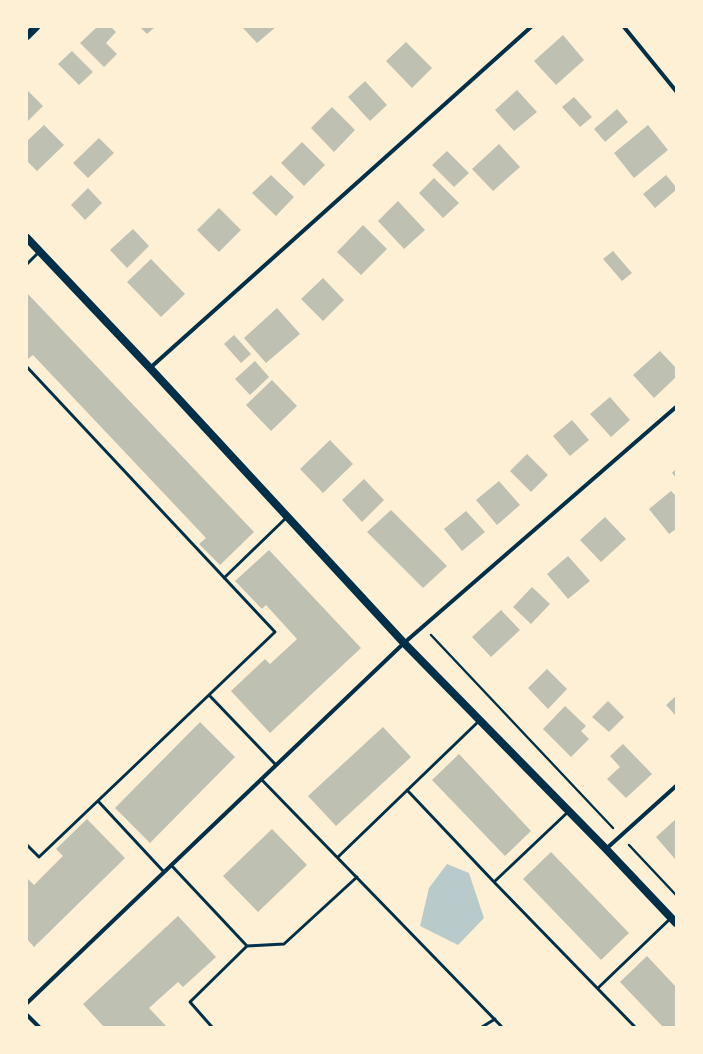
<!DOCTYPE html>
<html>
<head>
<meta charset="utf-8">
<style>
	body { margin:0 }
	#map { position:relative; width:703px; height:1054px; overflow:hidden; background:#fdf0d5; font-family:"Nunito Sans",sans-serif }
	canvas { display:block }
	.frame { position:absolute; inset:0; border:28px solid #fdf0d5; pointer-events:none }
</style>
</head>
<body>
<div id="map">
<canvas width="703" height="1054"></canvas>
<div class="frame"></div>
</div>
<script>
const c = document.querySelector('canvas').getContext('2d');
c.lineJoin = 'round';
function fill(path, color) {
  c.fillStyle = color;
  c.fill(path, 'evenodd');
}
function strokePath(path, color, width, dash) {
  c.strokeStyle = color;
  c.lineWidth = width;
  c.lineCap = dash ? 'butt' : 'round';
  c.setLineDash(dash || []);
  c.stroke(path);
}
fill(new Path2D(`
	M447,864L469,873L484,918L458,945L420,926L429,888Z`), '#b9caca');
fill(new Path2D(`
	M97,27H111L116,32L106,43L117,54L104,67L80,43Z
	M140,27H155L147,34Z
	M242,27H276L257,43Z
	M563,35L584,60L556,85L534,61Z
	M406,42L432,68L412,88L386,61Z
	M72,51L93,72L79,85L58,64Z
	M365,81L387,105L370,121L348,97Z
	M27,90L43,106L27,122Z
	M517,90L537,112L514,131L495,110Z
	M574,97L592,117L580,127L562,107Z
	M332,107L355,130L334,152L311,128Z
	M617,109L628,122L605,142L594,129Z
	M44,125L64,145L37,171L27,161V141Z
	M648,125L668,150L634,178L614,153Z
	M99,138L114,153L88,178L73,163Z
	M302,142L325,165L304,186L281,163Z
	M499,144L520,167L493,191L472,169Z
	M447,151L469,173L454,187L432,165Z
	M271,175L294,197L276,216L252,193Z
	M666,175L676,187V190L655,208L643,194Z
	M434,178L459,203L443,218L419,193Z
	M88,188L102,203L85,220L71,205Z
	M398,201L425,230L404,249L378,221Z
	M219,208L241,230L219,252L197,230Z
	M363,225L387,249L361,275L337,252Z
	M133,229L149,246L127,268L110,250Z
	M613,251L632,273L622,281L603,259Z
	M151,259L185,294L161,317L127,282Z
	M323,278L344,300L323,321L301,299Z
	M27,293L254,532L220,565L199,544L206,538L33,355L28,359L27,358Z
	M277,308L300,334L266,363L244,338Z
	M234,335L251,354L241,363L224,344Z
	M660,351L676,368V377L654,398L633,375Z
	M255,361L269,377L250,395L235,379Z
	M272,380L297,406L271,431L246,405Z
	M610,397L630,420L611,437L590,414Z
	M572,420L589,440L570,456L553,436Z
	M330,440L353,464L323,493L300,469Z
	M527,454L548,475L531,492L510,471Z
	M676,469V478L672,473Z
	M364,479L384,500L362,522L342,500Z
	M499,481L520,505L497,525L476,500Z
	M671,491L676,496V529L669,534L649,509Z
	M391,510L447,566L423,588L367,532Z
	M466,511L485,532L462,551L444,529Z
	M605,517L626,539L601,562L580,540Z
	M269,550L361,648L270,733L231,691L265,659L270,664L297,639L266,605L262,609L235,581Z
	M568,556L590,581L568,599L547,574Z
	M532,587L550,604L531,624L513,607Z
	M501,610L520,630L491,657L472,637Z
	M547,669L567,689L548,709L528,688Z
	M676,696V716L666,705Z
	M608,701L624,717L609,732L592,717Z
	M565,706L586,726L581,731L589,739L571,757L543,729Z
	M200,722L235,757L150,843L115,808Z
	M383,727L411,757L336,826L308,796Z
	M623,744L652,774L626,798L607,779L620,767L610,756Z
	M459,754L531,831L505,856L432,780Z
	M87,819L125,858L34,947L27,939V878L34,885L63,856L56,849Z
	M676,819V859H675L656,837Z
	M272,829L307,865L258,912L223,876Z
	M551,852L629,933L601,960L523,879Z
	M178,916L216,957L183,987L178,982L149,1008L167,1027H104L83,1004Z
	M647,956L676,987V1027H663L620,982Z`), '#bec0b2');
strokePath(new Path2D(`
	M431,635L613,828
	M629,845L676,895`), '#003049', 2.5);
strokePath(new Path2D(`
	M27,264L39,252
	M27,367L275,632L39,857L27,845
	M224,578L287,517
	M209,695L276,765
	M261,779L502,1027
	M407,790L494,882
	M98,801L164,872
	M569,811L494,882L635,1027
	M338,857L479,721
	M171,865L247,946L190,1002L212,1027
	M247,946L284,944L357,877
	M598,988L671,918
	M482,1027L495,1019`), '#003049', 3);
strokePath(new Path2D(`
	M624,27L676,91
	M150,368L531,27
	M606,849L676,786
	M27,1003L404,643L676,407
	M27,1015L39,1027`), '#003049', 4);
strokePath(new Path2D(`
	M27,36L36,27
	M27,238L150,368L404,643L606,849L676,923`), '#003049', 8);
</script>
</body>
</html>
